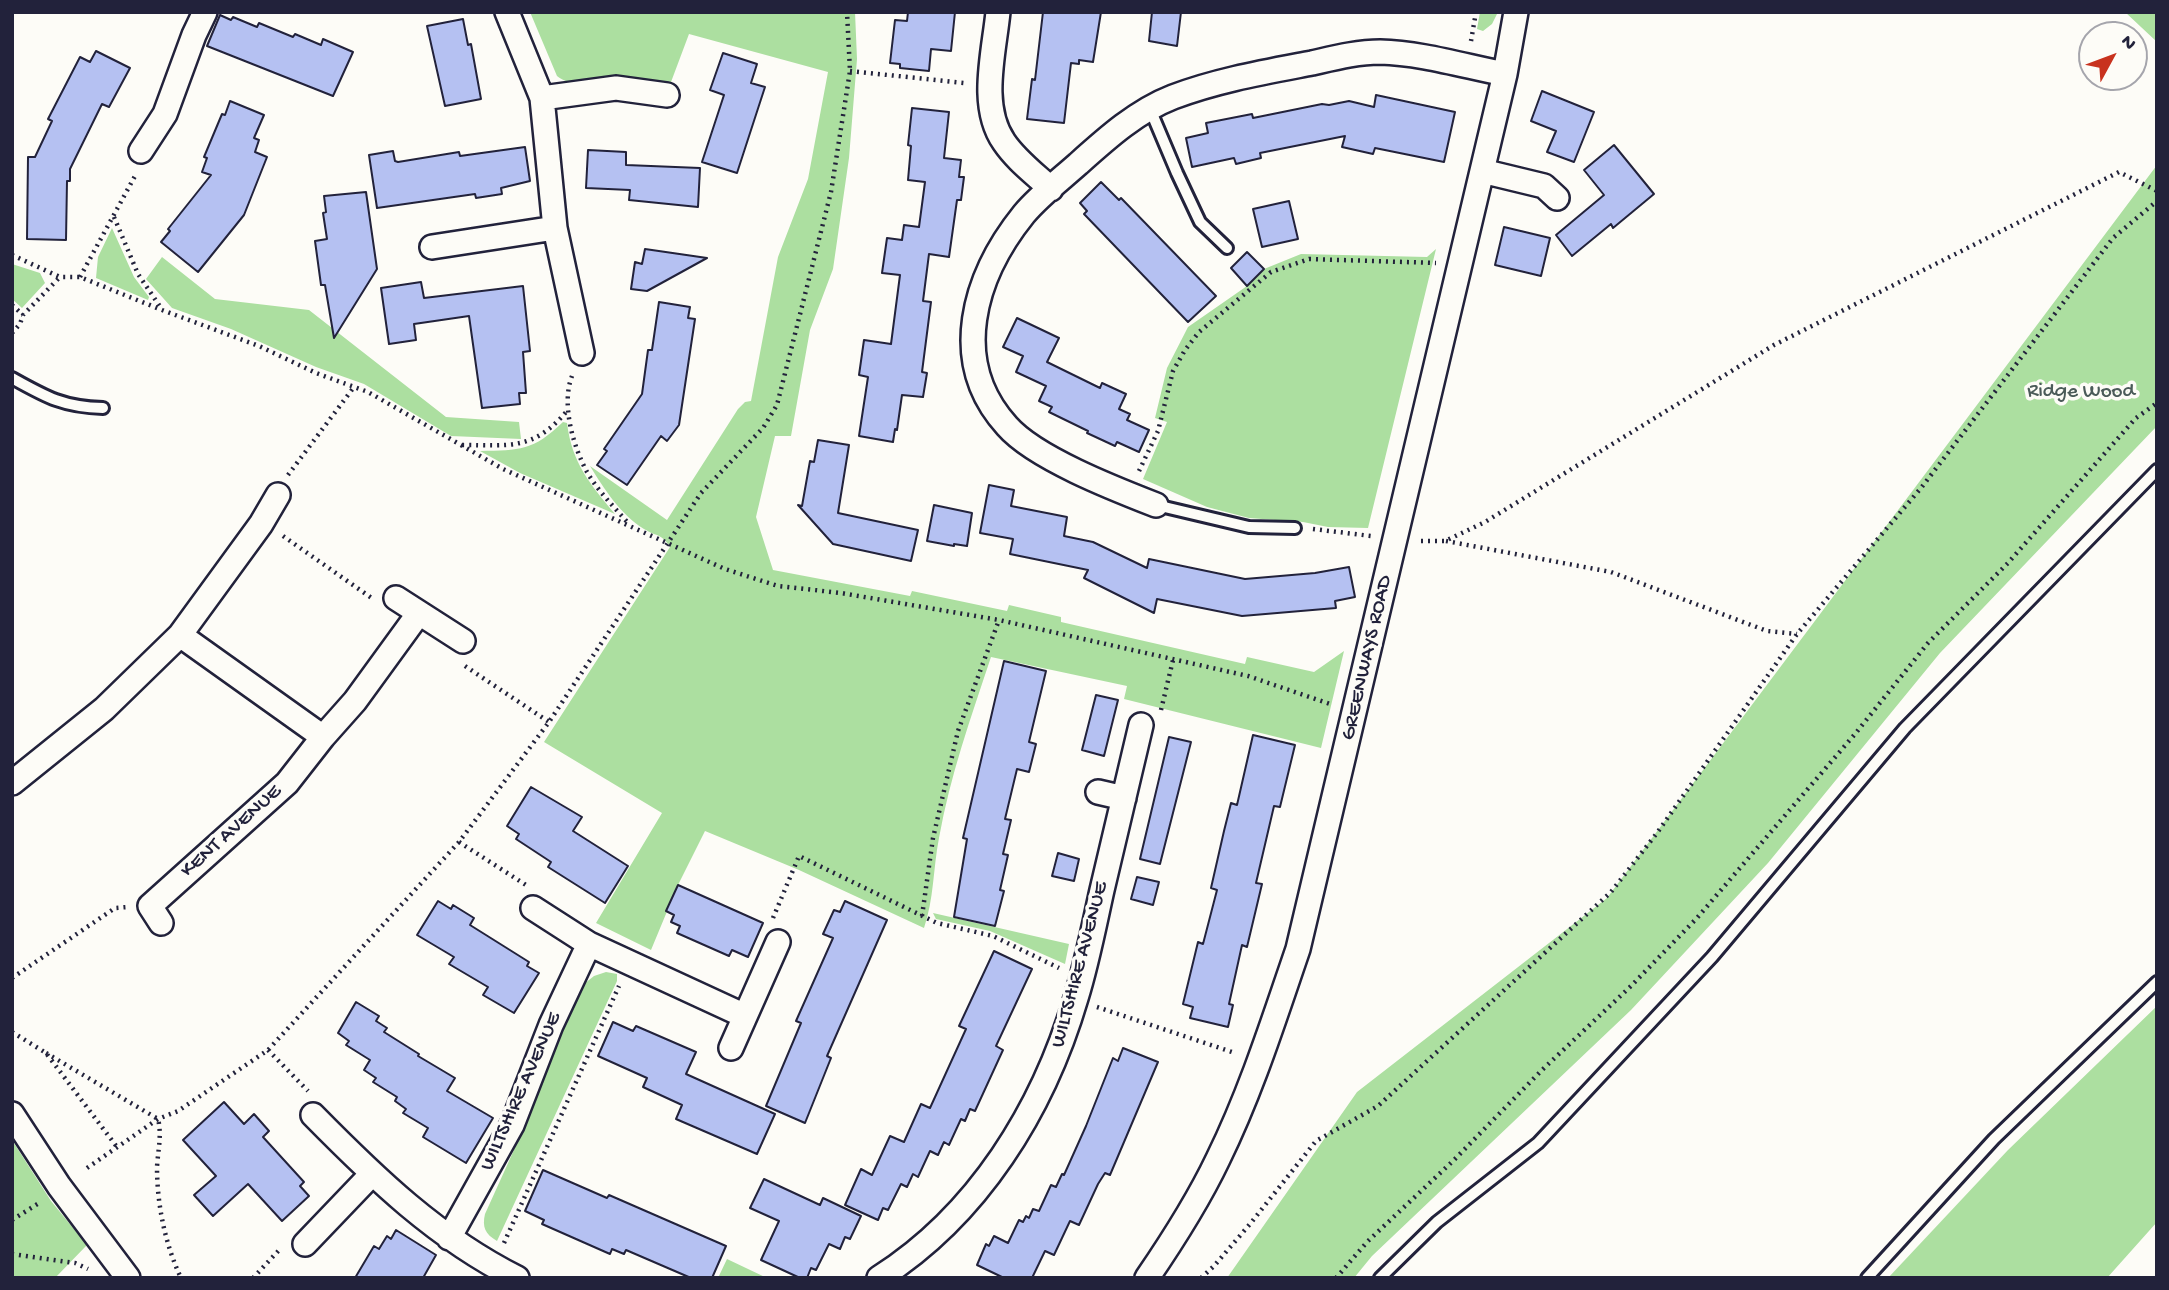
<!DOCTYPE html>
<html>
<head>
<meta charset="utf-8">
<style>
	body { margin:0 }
	#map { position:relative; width:2169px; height:1290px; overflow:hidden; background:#fdfcf7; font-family:"Gochi Hand",sans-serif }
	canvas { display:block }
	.frame { position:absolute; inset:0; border:14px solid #22223b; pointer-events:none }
	.north { position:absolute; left:2078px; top:21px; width:70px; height:70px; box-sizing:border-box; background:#fdfcf7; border:2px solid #a5a5ac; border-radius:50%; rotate:49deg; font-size:19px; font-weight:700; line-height:28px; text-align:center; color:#22223b }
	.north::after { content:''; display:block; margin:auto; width:24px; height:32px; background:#c8321e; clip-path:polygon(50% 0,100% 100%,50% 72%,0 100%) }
</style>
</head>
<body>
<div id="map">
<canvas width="2169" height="1290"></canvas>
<div class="frame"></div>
<div class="north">N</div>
</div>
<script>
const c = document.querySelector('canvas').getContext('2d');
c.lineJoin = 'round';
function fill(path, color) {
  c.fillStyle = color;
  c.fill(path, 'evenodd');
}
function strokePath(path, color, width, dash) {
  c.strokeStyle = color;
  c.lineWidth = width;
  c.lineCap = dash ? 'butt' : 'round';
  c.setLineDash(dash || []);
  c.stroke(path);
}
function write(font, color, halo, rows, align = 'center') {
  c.font = font + ' "Gochi Hand",sans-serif';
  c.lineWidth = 7;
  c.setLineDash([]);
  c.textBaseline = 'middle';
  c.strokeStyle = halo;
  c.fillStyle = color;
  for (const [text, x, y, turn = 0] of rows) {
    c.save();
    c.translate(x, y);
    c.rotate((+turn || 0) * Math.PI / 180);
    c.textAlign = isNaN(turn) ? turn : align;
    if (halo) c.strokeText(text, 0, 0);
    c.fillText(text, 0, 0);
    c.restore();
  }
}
fill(new Path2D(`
	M530,12H855L857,59L849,158L833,269L810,330L791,436H775L756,517L773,570L910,596L912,591L1007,611L1009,605L1061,617V622L1245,664L1247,657L1314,672L1344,651L1321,748L1124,699L1127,686L991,657C971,717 950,776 939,838C933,869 934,899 924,928L799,870L705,831L678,885L651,950L596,923L662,813L544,742L670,547C661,533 657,537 644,529C621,515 604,489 590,466L667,520L738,409L745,402L751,401L778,257L808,179L828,72L689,34L671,82C656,81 641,78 626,78C603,77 577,92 557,76Z
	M1480,12H1498L1492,24L1483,31L1477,29Z
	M2125,12H2157V42Z
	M2157,165V426L1940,653L1768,863L1631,1010L1372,1256L1354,1278H1227L1357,1092L1607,898Z
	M112,228L134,277L149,297L148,300L96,278L98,257Z
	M1436,249L1368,528L1328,527L1303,522L1249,518L1207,507L1143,479L1167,422L1155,418L1167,368L1188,327L1247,286L1264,269L1301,254L1427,257Z
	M162,257L215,299L309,310L446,417L519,422L521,439L451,436L364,384L316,367L231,329L172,308L146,279Z
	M12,264L40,273L45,283L22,308L12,299Z
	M563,422L567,423C572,463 590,484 615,514L520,473L480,451C520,450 533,451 563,422Z
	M933,913L1069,944L1065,964L990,931L936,919Z
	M606,972L617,974V981L497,1241C485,1234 482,1227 485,1214L523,1130L562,1030L584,984L594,976Z
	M2157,1006V1222L2107,1278H1888L2008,1150Z
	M12,1140L51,1201L87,1245L55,1278H12Z
	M727,1259L767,1278H718Z`), '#acdfa0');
const building = new Path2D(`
	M908,12H955L951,51L931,49L929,71L900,68V64L890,63L895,20L907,21Z
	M1043,12H1101L1093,62L1079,60V64L1071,63L1064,123L1027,119L1032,79L1035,80Z
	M1152,12H1181L1177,46L1149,41Z
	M220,15L231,20L233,17L257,27L259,23L293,37L295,34L321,45L323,39L353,52L333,96L207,46Z
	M463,19L468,45L471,44L481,99L445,106L427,26Z
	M96,51L130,68L109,107L102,104L70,169V181H67L66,240L27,239L28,157H35L52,121L48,119L80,57L90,62Z
	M723,53L757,64L751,83L765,87L737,173L702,162L724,95L710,90Z
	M1542,91L1594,112L1574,162L1547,152L1556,131L1531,121Z
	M1376,95L1455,112L1444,162L1375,148L1373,154L1342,147L1345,136L1260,153L1261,158L1236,164L1234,158L1192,167L1186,138L1208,133L1206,123L1252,114L1253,118L1322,104L1329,105L1349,101L1374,107Z
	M230,101L264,115L254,138L259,140L255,152L267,157L244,215L198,272L161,242L170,231L168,229L211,175L202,172L207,158L204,157L222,114L225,115Z
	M912,108L949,112L944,158L961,160L959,177H964L961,200H957L949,257L929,254L923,301L931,302L922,372L927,373L923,397L902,395L897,430L895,429L893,442L859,436L868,377L859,375L864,340L891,344L900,275L882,273L887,238L902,240L904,225L919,227L925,182L908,180L911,146L908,145Z
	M1614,145L1654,194L1613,228L1611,224L1572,256L1556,235L1604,195L1584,170Z
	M525,147L530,181L501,188L502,194L476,198L475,194L377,208L369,155L393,151L395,161L398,162L459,152L460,156Z
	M588,150L626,152V165L700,168L698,207L629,200L630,190L586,188Z
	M1101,182L1119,200L1121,198L1216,296L1188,322L1084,214L1087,211L1080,203Z
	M366,192L377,269L334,338L325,285H321L315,241L327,239L323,213L326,212L324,196Z
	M1289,201L1298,239L1262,247L1253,209Z
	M1504,227L1550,238L1541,276L1495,265Z
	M645,249L707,258L647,291L631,289L635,262L642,264Z
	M1247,252L1264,269L1247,286L1231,268Z
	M421,282L424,298L523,286L530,351L523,352L526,393H519L520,404L482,408L469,316L414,324L416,340L389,344L381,288Z
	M659,302L690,307L688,318L695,319L679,425L667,441L661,436L627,485L597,465L607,451L604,449L642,394L648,350H652Z
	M1017,318L1059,338L1047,362L1100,388L1102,383L1126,394L1119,409L1130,414L1127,420L1149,430L1139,452L1117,442L1115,446L1087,433L1088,431L1049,412L1052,407L1039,401L1046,386L1016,372L1023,356L1003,347Z
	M818,440L849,445L838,513L918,530L911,561L833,544L798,505L802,506L810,461L814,462Z
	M989,485L1014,490L1011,506L1067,517L1064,536L1093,542L1147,568L1149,559L1245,579L1315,573L1349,567L1355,597L1335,601L1336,608L1242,616L1157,599L1154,613L1084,578L1088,570L1010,554L1013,539L980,533Z
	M934,505L972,513L967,546L954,544V546L927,541Z
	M1004,661L1046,671L1029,742L1036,744L1029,772L1017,769L1005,819L1011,820L1003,854L1008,855L1000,890L1004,891L995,926L954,917L967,839L963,838Z
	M1096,695L1118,700L1104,756L1082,750Z
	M1253,735L1295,745L1280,807L1274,806L1256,883L1262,884L1247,947L1242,945L1229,1004L1233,1005L1228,1027L1190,1018L1193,1007L1183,1004L1198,942L1203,944L1217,890L1211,888L1224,831L1231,803L1237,805Z
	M1169,737L1191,742L1160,864L1140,859Z
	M531,787L582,817L573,831L628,866L605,903L548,867L551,862L516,839L519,834L507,826Z
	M1058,853L1079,859L1074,881L1052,876Z
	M1137,877L1159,882L1153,905L1131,899Z
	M678,885L763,923L748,957L732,950L729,956L677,933L680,926L671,922L674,915L666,911Z
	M438,901L451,909L453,905L474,918L470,925L529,962L527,966L539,973L514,1013L483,995L488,987L449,964L454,957L417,935Z
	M845,901L887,920L827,1056L831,1058L805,1123L766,1106L801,1023L796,1021L833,938L823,934L834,910L840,912Z
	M994,951L1032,969L996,1046L1003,1050L975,1111L970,1109L965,1121L961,1119L949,1145L944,1142L938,1155L930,1151L918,1177L913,1174L907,1187L901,1184L888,1210L883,1208L878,1220L845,1205L861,1169L872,1175L890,1136L904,1142L921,1104L930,1108L966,1029L959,1026Z
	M356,1002L379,1016L376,1021L387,1028L384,1032L419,1054L418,1056L455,1078L447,1091L493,1118L466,1163L423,1137L428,1128L403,1113L406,1109L395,1101L397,1097L373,1082L376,1078L364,1070L370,1060L346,1045L349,1041L338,1033Z
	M613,1022L633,1031L636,1026L696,1052L686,1074L775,1114L757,1154L676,1119L682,1105L643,1087L647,1078L598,1056Z
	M1123,1048L1158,1062L1110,1175L1105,1173L1098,1184L1079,1225L1070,1221L1054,1255L1045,1251L1032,1278H1004L977,1265L986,1244L989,1246L994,1236L1008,1243L1019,1220L1023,1222L1026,1216L1029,1218L1033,1209L1039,1211L1051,1185L1056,1187L1062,1174L1064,1175L1086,1126L1113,1058L1118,1061Z
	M224,1102L244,1124L254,1114L269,1131L263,1137L304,1182L300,1186L309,1196L282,1221L248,1184L213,1216L194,1195L216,1176L183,1140Z
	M543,1170L607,1198L609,1195L726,1246L712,1278H691L626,1250L624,1254L612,1249L610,1254L542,1224L544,1220L525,1211Z
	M764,1179L820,1205L823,1198L861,1216L850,1239L845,1237L840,1249L829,1244L816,1270L811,1268L807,1278H800L761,1260L779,1221L750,1208Z
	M396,1230L436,1255L423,1278H355L374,1246L379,1249L387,1236L391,1239Z`);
fill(building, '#b5c1f2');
strokePath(building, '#22223b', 2);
const lane = new Path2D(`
	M1150,109L1177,173L1200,222L1227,248
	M12,378C46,397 63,407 103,408
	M1156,505L1249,527L1295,528
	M1380,1278L1437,1222L1538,1143L1712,957L1905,728L2157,470
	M1867,1278L1994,1139L2157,982`);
const street = new Path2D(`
	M507,12L542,98L555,228L582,353
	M998,12C994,53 979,106 1004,142C1016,160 1035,174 1051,189
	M542,98L616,88L667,95
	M141,151L165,114L194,35L205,12
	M1482,171L1544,186L1557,198
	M432,247L555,228
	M1156,505C1115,489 1035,458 1007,426C948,361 974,276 1024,214C1039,196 1060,180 1078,164C1107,138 1137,111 1173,97C1218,80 1265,72 1312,63C1334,58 1357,52 1380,52C1421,53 1464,66 1505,74
	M396,598L463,641
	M180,635L323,737
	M12,783L104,709L180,635L261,524L278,495
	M1098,792L1124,798
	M533,908L589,944L745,1016
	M161,923L150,906L287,783L323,737L355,701L419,613
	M731,1048L778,942
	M12,1114L59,1186L128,1278
	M313,1115C375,1178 437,1238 517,1278
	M449,1238L512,1125L551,1025L589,944
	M305,1244L371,1175
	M879,1278C978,1215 1043,1110 1076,998C1087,963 1094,926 1102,890C1115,835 1128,780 1141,725
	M1147,1278C1173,1240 1198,1201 1218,1159C1251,1092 1274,1019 1298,949L1482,171L1505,74L1516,12`);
strokePath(lane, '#22223b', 16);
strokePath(street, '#22223b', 28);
strokePath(new Path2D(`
	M1471,41L1476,12
	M850,71L964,83
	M114,217L138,274L161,308
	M12,255L60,277H80L162,310L259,346L316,373L368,392L503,469L725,569L778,586L841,593L999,620L1248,676L1330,704
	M80,277L135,176
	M12,305L23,315
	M12,333L20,324L23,315L60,277
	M572,376C561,404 573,446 587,472C598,491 614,507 629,524
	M462,445C510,445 533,451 567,411
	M1139,471L1158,431L1173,371L1185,350L1199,332L1271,272L1309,259L1436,263
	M288,475L354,387
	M1313,529L1371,536
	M283,536L373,599
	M1421,541H1445L1485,522L1774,345L2119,172L2157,191
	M1446,541L1611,572L1767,631L1797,634
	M465,666L549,722
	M1161,710L1173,660
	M459,842L526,885
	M922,916L933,838L958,731L999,620
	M773,918L799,856L937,923L993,936L1059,968
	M12,978L115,908L128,907
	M1097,1007L1235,1053
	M12,1032L46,1053L117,1147
	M268,1050L308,1091
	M46,1053L158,1119C162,1135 158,1150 157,1167C157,1204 165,1244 181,1278
	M87,1168L158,1119L178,1111L268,1050L459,842L549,722L701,493L763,428L777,405L831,192L850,71L847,12
	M12,1220L39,1203
	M504,1243L619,986
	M12,1254L75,1263L88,1269
	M253,1278L281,1248
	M1201,1278L1214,1266L1250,1224L1316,1141L1378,1106L1611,892L1657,833L1797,634L1921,488L2113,238L2157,201
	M1336,1278L1367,1242L1454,1160L1542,1070L1631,986L1697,918L1855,734L1928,643L2008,563L2136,418L2157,403`), '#22223b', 4.5, [2, 5]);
strokePath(lane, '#fdfcf7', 10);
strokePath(street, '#fdfcf7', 23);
write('21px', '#4b5b59', '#fdfcf7', [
	["Ridge Wood",2081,393]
]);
write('21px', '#22223b', '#fdfcf7', [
	["GREENWAYS ROAD",1368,658,-77],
	["KENT AVENUE",232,832,-42],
	["WILTSHIRE AVENUE",1081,965,-75],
	["WILTSHIRE AVENUE",522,1092,-66]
]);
</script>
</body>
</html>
